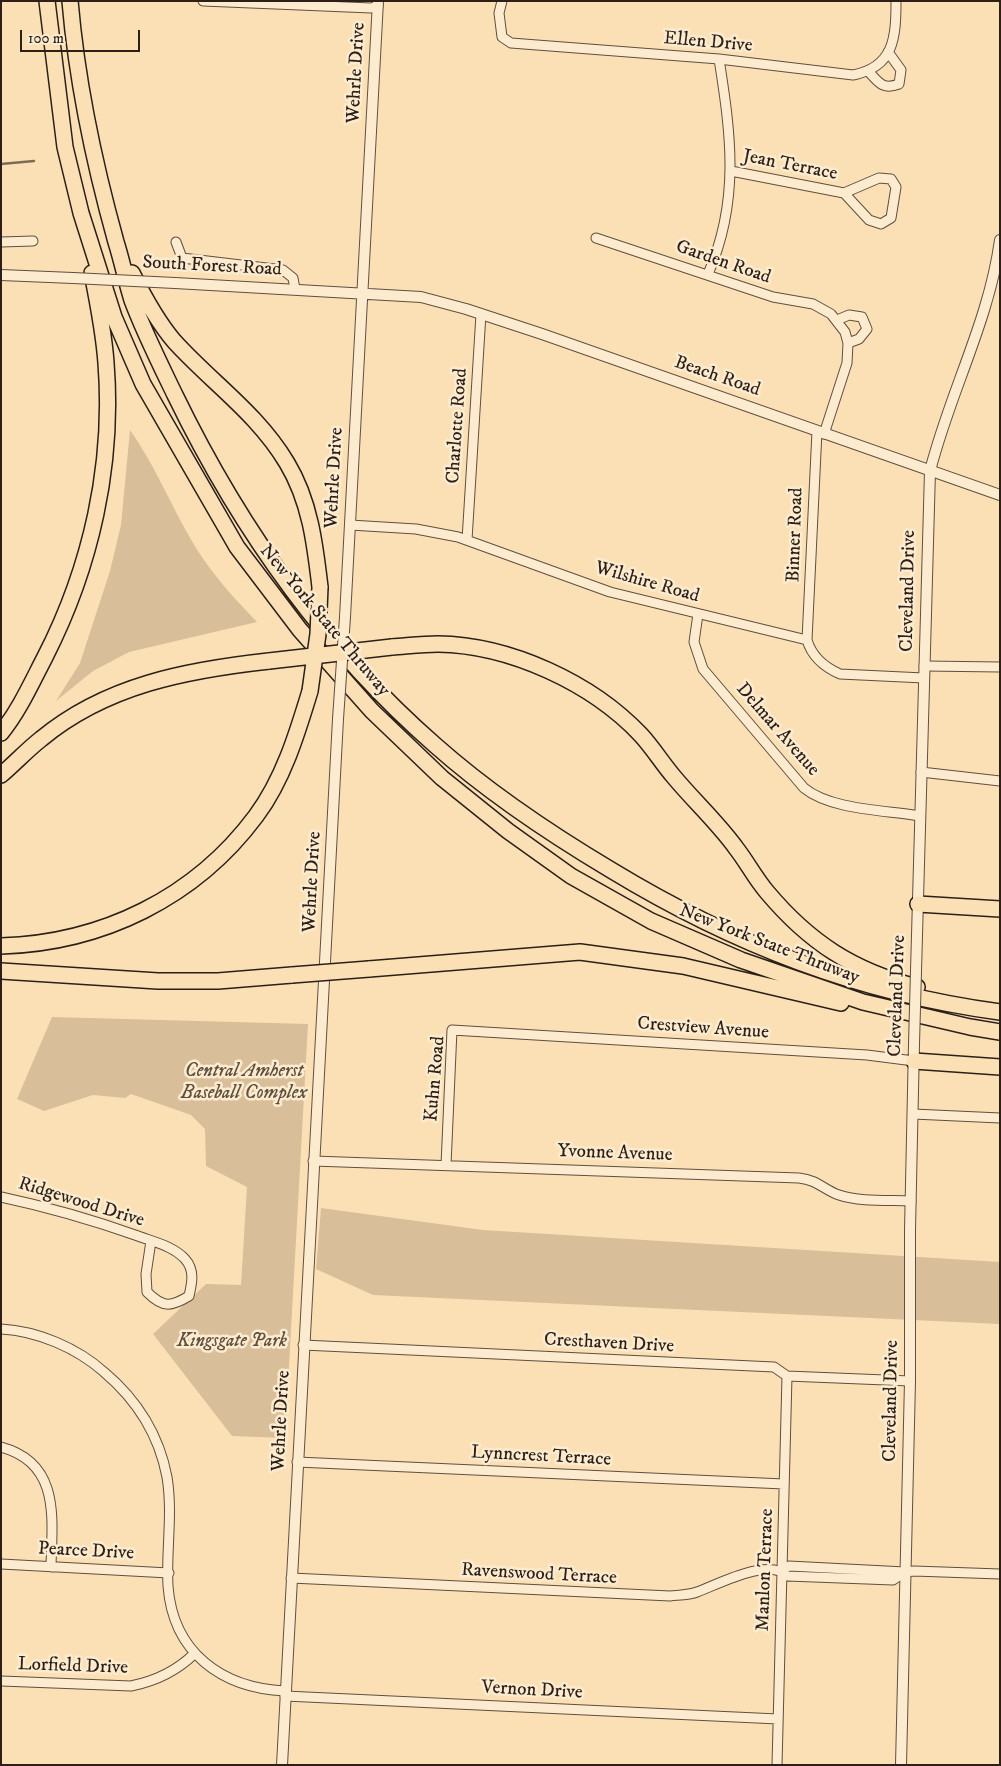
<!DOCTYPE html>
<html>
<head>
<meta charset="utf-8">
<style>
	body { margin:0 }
	#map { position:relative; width:1001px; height:1766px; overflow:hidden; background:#fbe0b5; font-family:"IM FELL DW Pica",serif }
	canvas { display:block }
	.frame { position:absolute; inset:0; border:2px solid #2b1f18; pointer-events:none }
	.scale { position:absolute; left:20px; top:30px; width:120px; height:22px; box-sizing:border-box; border:2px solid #2b1f18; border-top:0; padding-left:6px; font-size:15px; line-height:18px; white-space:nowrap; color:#2b1f18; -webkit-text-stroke:4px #fcebcf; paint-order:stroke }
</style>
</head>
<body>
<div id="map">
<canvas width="1001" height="1766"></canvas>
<div class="frame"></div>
<div class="scale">100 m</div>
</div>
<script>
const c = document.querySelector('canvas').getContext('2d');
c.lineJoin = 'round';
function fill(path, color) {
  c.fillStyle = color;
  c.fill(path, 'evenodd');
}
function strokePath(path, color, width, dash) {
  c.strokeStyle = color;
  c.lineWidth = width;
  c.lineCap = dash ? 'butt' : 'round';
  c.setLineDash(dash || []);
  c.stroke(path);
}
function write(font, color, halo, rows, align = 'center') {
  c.font = font + ' "IM FELL DW Pica",serif';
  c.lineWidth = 5;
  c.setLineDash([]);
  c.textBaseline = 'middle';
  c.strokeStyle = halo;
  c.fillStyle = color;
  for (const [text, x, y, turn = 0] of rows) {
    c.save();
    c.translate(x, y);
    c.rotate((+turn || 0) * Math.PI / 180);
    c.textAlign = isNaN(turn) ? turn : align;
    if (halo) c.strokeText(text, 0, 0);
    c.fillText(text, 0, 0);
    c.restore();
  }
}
fill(new Path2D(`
	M130,430C159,471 176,519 204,560C220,583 238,602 257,622L129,652L93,671L56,701L80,663L110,571L121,525Z
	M52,1017L308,1024L285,1438L232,1436L153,1334L206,1284L241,1285L247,1187L206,1166L205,1129L191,1115L131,1094L125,1098L93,1095L44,1111L17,1099Z
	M321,1208L483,1230L1000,1262V1324L373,1295L316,1269Z`), '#d8bf9a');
strokePath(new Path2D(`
	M1,164L34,161`), '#7d6b56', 2.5);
const minor = new Path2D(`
	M203,1L371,8L378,6
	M502,1L499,13L502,37L511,43L719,59L853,75C894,67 896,38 896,1
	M869,72C879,83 883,90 899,84L901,70L888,52
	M731,171L844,193L869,220L881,224L891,218L896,187L891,179L879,178L844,193
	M596,238L773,297L813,304L831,314L845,332L848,343L847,363L824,434
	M1,242L33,241
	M176,242L182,258L283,270L293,278L295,289
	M708,274C740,201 731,135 719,59
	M837,320L849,315L862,317L867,329L859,339L848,343
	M350,525L416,529L458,537L610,592L807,640C812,657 824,667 840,674L924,678
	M467,540L481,314
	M698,614L694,642L703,669L804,788C831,810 885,810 920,816
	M807,640L817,431
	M924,666L1000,667
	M921,772L1000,781
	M913,1114L1000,1118
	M313,1161L799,1178C818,1180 824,1190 839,1195C860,1202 888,1200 911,1201
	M446,1165L452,1030L867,1055L914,1061
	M1,1197C48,1207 93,1220 138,1236C154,1242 173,1246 185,1259C195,1270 192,1283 189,1296C171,1307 163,1308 147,1292L146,1274L151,1241
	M1,1329C38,1331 77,1348 104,1372C136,1399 159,1435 167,1477C173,1514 166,1550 168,1586C173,1653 222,1688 285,1691
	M303,1345L774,1367L787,1376L910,1381
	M1,1447C61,1463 52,1519 51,1567
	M297,1462L784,1484
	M1,1564L169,1573
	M781,1571L789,1566L905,1572
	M291,1578L670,1596C679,1595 689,1595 697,1592C719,1584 768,1557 787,1576L893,1580L905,1572L914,1571L1000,1574
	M1,1681L131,1686C156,1681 177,1671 195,1653
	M285,1696L778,1719
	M777,1765L787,1376`);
const tertiary = new Path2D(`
	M1,275L73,278
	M175,283L421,297L466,309L542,334L1000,495
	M345,617L378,1
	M916,971L930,471C950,392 989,321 1000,240
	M282,1765L338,719
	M901,1765L910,1381V1230L914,1044`);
const motorway = new Path2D(`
	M47,1L65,147L81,213L114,317L143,384L237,547L300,630L372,711L442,778L508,831L571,876L651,921L741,960L863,1002L970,1027L1000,1032
	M70,1C77,83 94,163 116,242C122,261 126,281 132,300C144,332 160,364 175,395C239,527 324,648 435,745C489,793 549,833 611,870C733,944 858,993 1000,1012
	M132,273C144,297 157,321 174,341C212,383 257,413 287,463C310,501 315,544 320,587
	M392,647C407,646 423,644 438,644C510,645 592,683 641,735C653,748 662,763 674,777C694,801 718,823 736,848C747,862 755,878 767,892C809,942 853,971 917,987
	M1,733C19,711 32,682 45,657C91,567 114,465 106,363C104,333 98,303 92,273
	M1,775C15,763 27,750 41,739C106,685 187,670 269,661
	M918,904L1000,909
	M1,946C102,943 195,898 256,816C283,780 297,734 310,691
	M369,969L580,952L683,966L841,1003
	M1,971L158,981H218L292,975
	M914,1061L1000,1067`);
strokePath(minor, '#5f4f3f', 11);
strokePath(tertiary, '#5f4f3f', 12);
strokePath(motorway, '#2b1f18', 18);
strokePath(minor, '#fcebcf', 9);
strokePath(tertiary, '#fcebcf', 10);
strokePath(motorway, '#fbe0b5', 15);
const tertiaryBridge = new Path2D(`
	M73,278L175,283
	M338,719L345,617
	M914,1044L916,971`);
const motorwayBridge = new Path2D(`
	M269,661L392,647
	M310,691L318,634L320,587
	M292,975L369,969`);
strokePath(tertiaryBridge, '#5f4f3f', 12, []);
strokePath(motorwayBridge, '#2b1f18', 18, []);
strokePath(tertiaryBridge, '#fcebcf', 10);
strokePath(motorwayBridge, '#fbe0b5', 15);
write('19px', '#2b1f18', '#fcebcf', [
	["Ellen Drive",708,43,5],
	["Wehrle Drive",357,73,-87],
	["Jean Terrace",790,166,11],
	["Garden Road",723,263,19],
	["South Forest Road",212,267,3],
	["Beach Road",717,377,19],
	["Charlotte Road",458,426,-86],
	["Wehrle Drive",335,478,-87],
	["Binner Road",796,535,-88],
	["Wilshire Road",647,583,16],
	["Cleveland Drive",909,591,-89],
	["New York State Thruway",324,621,50],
	["Delmar Avenue",777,730,49],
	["Wehrle Drive",313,882,-87],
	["New York State Thruway",769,945,21],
	["Cleveland Drive",898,996,-88],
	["Crestview Avenue",703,1029,4],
	["Kuhn Road",436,1079,-85],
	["Yvonne Avenue",615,1154,2],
	["Ridgewood Drive",81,1203,17],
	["Cresthaven Drive",609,1344,3],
	["Cleveland Drive",892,1401,-89],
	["Wehrle Drive",282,1421,-87],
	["Lynncrest Terrace",541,1457,3],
	["Pearce Drive",86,1552,3],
	["Manlon Terrace",766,1570,-88],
	["Ravenswood Terrace",539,1575,3],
	["Lorfield Drive",73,1667,2],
	["Vernon Drive",532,1691,3]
]);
write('italic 19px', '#5f4f3f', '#fcebcf', [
	["Central Amherst",244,1072],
	["Baseball Complex",244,1094],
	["Kingsgate Park",232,1342]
]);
</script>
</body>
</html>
